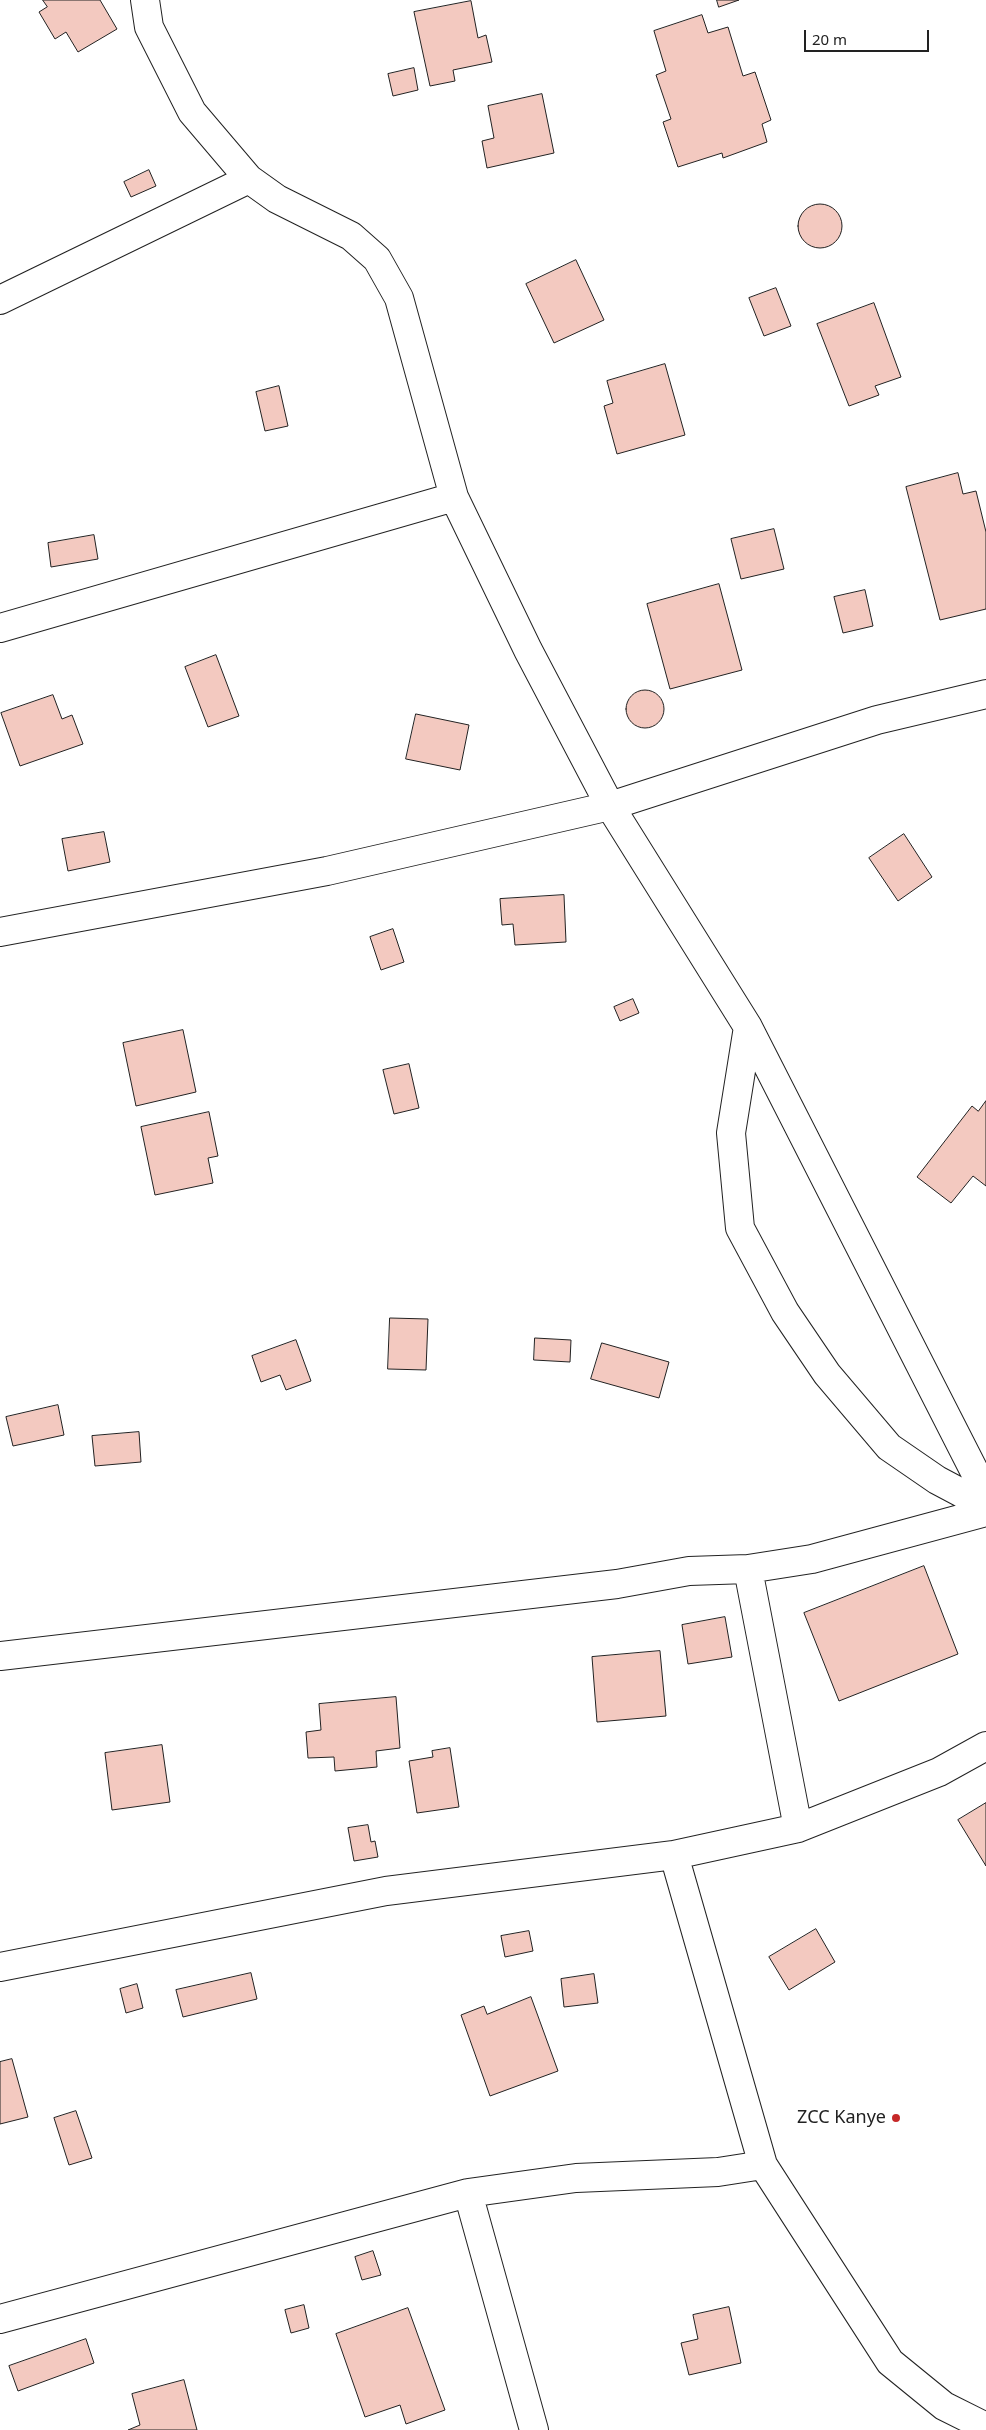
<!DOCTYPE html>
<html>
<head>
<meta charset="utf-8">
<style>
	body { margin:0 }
	#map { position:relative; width:986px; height:2430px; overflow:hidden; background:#fff; font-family:"Noto Sans",sans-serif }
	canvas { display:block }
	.scale { position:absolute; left:804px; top:30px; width:125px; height:22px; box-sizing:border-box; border:2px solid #222; border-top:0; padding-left:6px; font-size:15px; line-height:18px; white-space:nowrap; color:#222; -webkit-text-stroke:4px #fff; paint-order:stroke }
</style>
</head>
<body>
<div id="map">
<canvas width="986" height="2430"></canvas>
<div class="scale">20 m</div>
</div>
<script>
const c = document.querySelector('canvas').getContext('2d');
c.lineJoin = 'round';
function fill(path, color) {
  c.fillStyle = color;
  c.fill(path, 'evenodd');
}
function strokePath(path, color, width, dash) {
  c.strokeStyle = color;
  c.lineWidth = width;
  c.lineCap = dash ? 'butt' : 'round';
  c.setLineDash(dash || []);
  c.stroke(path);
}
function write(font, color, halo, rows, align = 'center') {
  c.font = font + ' "Noto Sans",sans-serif';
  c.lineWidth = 4;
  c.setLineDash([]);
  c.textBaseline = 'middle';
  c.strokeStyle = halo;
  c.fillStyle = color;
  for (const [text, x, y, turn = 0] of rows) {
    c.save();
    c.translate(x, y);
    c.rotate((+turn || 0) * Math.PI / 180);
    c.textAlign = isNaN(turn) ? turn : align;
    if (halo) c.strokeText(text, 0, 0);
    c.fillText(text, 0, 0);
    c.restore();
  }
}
const building = new Path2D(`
	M43,0H100L117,29L78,52L66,32L55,39L39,12L47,7Z
	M717,0H739L719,7Z
	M471,1L478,38L486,35L492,62L453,70L455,81L430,86L414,12Z
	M702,15L708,33L728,27L743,76L755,72L771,120L762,124L767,142L723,158L722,153L678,167L663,122L671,119L656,75L666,71L654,31Z
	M414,68L418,90L393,96L388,74Z
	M542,94L554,153L487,168L482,141L494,138L488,106Z
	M149,170L156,186L131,197L124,182Z
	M798 226a22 22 0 1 1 44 0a22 22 0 1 1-44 0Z
	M576,260L604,320L554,343L526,284Z
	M776,288L791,326L764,336L749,298Z
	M874,303L901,377L875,386L879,395L849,406L817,324Z
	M665,364L685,435L617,454L604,406L613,403L607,381Z
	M279,386L288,426L265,431L256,392Z
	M958,473L963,494L976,491L986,532V609L940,620L906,487Z
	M774,529L784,569L741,579L731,539Z
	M94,535L98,559L51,567L48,543Z
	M719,584L742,670L670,689L647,604Z
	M865,590L873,626L843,633L834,597Z
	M216,655L239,716L208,727L185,667Z
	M626 709a19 19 0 1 1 38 0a19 19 0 1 1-38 0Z
	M53,695L62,719L72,715L83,744L20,766L1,713Z
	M416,714L469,725L460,770L406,759Z
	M104,832L110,862L68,871L62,839Z
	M904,834L932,877L898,901L869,858Z
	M564,895L566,942L515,945L513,924L502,925L500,899Z
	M393,929L404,962L381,970L370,937Z
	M633,999L639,1013L620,1021L614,1007Z
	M183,1030L196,1092L136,1106L123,1043Z
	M409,1064L419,1108L394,1114L383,1070Z
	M986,1101V1186L973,1176L951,1203L917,1177L972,1106L978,1111Z
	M209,1112L218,1156L208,1158L213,1183L155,1195L141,1127Z
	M390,1318L428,1319L426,1370L388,1369Z
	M535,1338L571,1340L570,1362L534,1360Z
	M296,1340L311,1381L286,1390L280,1375L261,1382L252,1356Z
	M602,1343L669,1362L659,1398L591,1379Z
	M58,1405L64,1435L13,1446L6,1417Z
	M139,1432L141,1462L95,1466L92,1436Z
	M924,1566L958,1654L839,1701L804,1613Z
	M725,1617L732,1657L688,1664L682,1625Z
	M660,1651L666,1716L597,1722L592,1657Z
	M396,1697L400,1748L376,1751L377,1767L335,1771L334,1757L308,1758L306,1732L321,1730L319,1704Z
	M162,1745L170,1802L112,1810L105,1753Z
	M450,1748L459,1807L417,1813L409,1761L433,1757L432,1751Z
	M986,1803V1866L958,1820Z
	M368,1825L371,1842L375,1841L378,1857L354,1861L348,1828Z
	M816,1929L835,1962L789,1990L769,1957Z
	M529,1931L533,1951L505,1957L501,1936Z
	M251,1973L257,1999L183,2017L176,1990Z
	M594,1974L598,2003L564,2007L561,1979Z
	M137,1984L143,2008L126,2013L120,1989Z
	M531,1997L558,2071L490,2096L461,2015L484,2006L487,2014Z
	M12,2059L28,2117L0,2124V2062Z
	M76,2111L92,2158L69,2165L54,2118Z
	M373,2251L381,2275L362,2280L355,2257Z
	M304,2305L309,2328L291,2333L285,2310Z
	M729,2307L741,2363L689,2375L681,2343L698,2339L693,2315Z
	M408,2308L445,2410L406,2424L400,2405L365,2417L336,2334Z
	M86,2339L94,2363L18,2391L9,2366Z
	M184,2380L197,2430H128L140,2425L132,2394Z`);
fill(building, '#f3c9c0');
strokePath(building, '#222', 1);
const minor = new Path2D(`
	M145,0L149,27L192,112L249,179L277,199L351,236L377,259L399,298L454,497L528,650L610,806L748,1027L986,1494
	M0,300L249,179
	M0,628L454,497
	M0,932L327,871L610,806L877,720L986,694
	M748,1027L731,1133L740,1228L785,1312L827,1374L889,1447L937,1480L986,1506
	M748,1569L798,1828
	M0,1656L617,1584L689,1571L748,1569L812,1559L986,1512
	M674,1855L763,2165L890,2362L944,2406L986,2427
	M0,1967L386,1891L674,1855L798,1828L939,1772L986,1746
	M468,2193L534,2430
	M0,2319L468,2193L576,2178L718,2172L763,2165`);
strokePath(minor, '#222', 30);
strokePath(minor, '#fff', 28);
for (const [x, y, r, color] of [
	[896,2118,5,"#c62828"]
]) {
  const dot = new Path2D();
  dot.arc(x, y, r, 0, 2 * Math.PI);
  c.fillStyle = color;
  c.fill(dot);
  strokePath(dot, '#fff', 2);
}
write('18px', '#222', '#fff', [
	["ZCC Kanye",886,2118]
], 'right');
</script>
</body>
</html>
